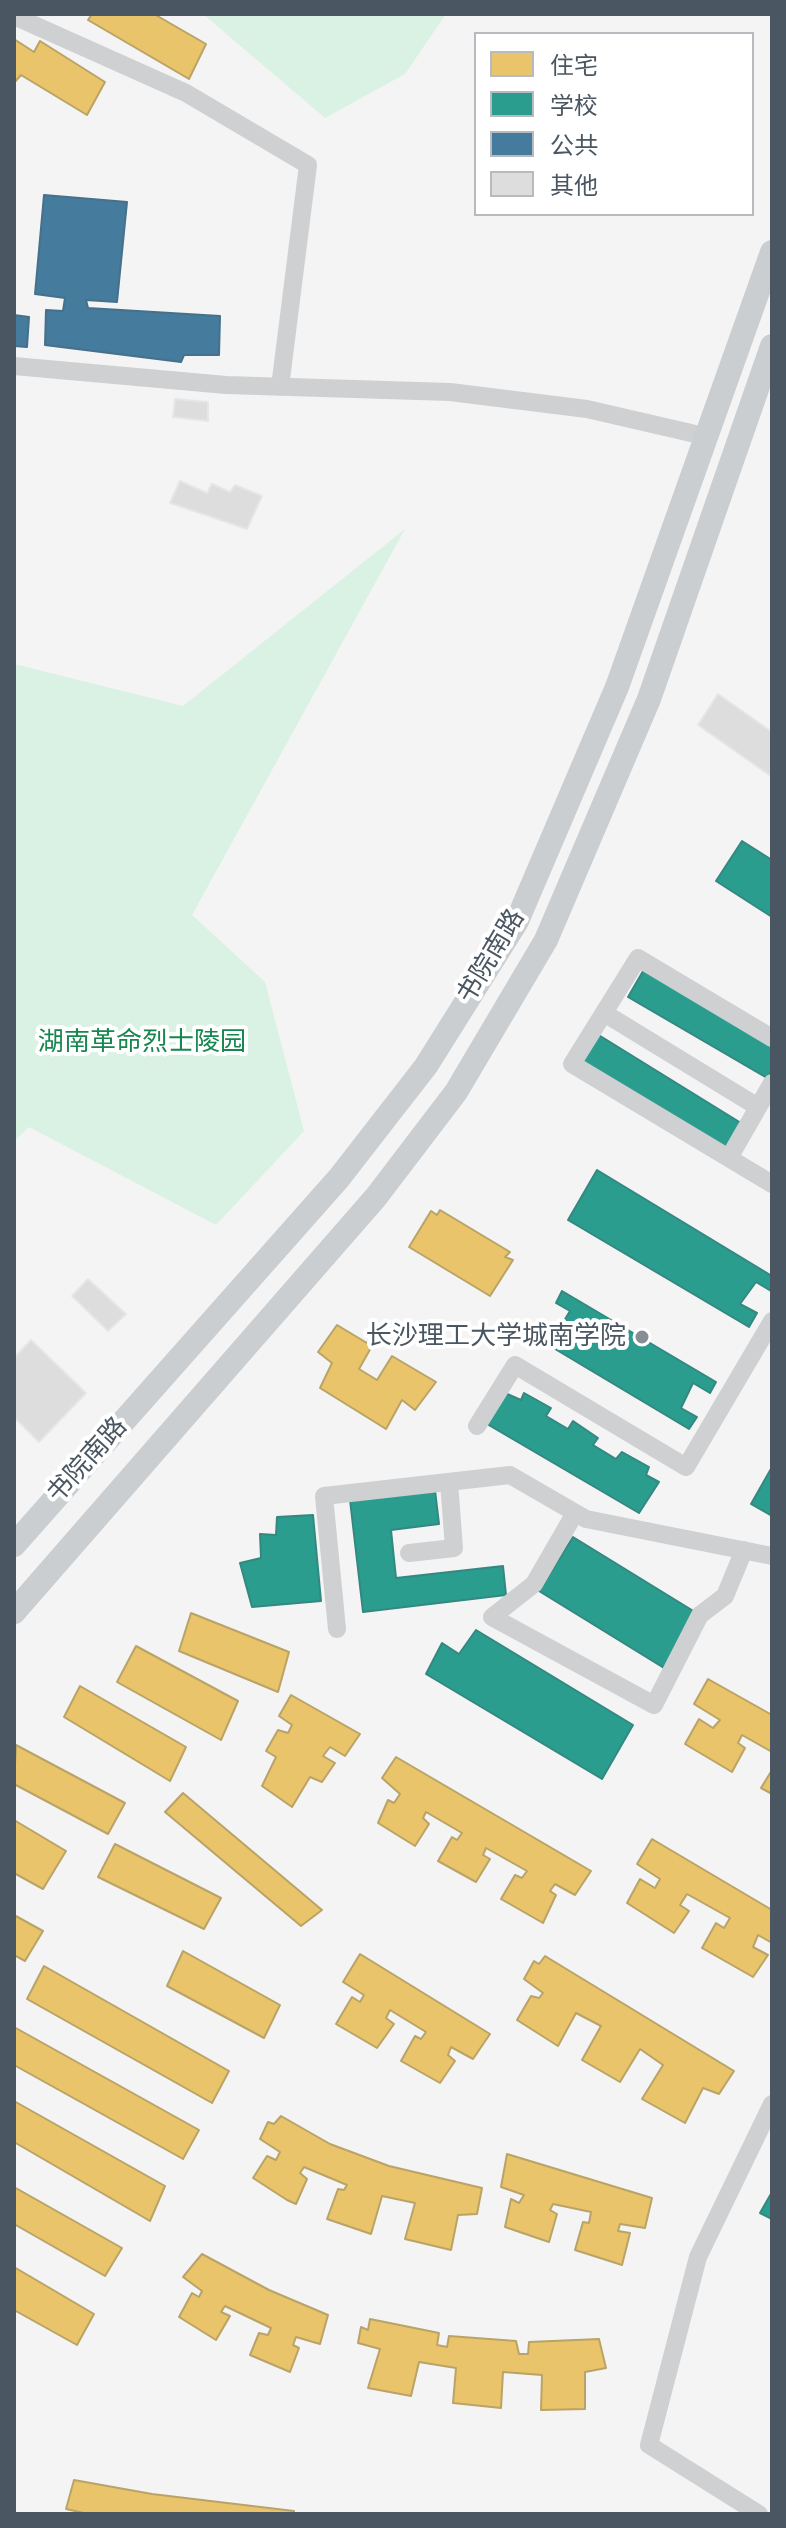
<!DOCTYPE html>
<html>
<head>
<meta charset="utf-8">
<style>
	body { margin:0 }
	#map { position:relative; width:786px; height:2528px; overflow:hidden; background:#f4f4f4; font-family:Poppins,"Noto Sans SC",sans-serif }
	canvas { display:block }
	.frame { position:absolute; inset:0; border:16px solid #4a5661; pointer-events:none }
	.legend { position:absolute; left:474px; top:32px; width:280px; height:184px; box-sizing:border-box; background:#fff; border:2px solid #b7bbc0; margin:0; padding:10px 14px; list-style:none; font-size:24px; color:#4a5661 }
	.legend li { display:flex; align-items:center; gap:16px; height:40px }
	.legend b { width:40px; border:2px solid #b7bbc0 }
</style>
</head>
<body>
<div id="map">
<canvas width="786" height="2528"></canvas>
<div class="frame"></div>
<ul class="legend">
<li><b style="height:22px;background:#e9c46a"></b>住宅</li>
<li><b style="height:22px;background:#2a9d8f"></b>学校</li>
<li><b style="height:22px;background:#457b9d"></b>公共</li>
<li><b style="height:22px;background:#ddddde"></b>其他</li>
</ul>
</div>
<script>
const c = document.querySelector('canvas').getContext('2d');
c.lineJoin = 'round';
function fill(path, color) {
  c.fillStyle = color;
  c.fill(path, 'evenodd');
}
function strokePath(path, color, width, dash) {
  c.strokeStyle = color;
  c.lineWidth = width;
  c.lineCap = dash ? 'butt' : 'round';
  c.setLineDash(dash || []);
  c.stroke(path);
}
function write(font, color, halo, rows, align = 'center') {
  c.font = font + ' Poppins,"Noto Sans SC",sans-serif';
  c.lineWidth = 8;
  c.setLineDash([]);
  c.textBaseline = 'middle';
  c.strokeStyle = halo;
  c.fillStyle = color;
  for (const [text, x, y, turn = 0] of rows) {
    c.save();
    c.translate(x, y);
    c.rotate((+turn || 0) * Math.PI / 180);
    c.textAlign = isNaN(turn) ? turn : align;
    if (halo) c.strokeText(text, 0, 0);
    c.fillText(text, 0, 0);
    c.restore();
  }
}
fill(new Path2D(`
	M203,14H446L405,74L325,118Z
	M405,529L192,915L265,982L304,1131L216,1225L29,1127L14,1141V664L183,706Z`), '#d9f2e3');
const homes = new Path2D(`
	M92,14H154L206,44L189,79L88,20Z
	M14,39L34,52L40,41L105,82L87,115L21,75L14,83Z
	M440,1210L510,1252L505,1257L513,1260L490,1296L409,1247L431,1211L437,1215Z
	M337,1325L372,1346L359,1369L377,1380L392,1356L436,1382L415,1410L402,1400L386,1429L320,1388L332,1363L318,1352Z
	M191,1613L289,1652L278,1692L179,1651Z
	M136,1646L238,1701L221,1740L117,1682Z
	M708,1679L772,1715V1752L742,1735L738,1743L745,1748L732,1772L685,1744L699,1719L713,1728L720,1720L694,1704Z
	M80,1686L186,1747L170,1781L64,1717Z
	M291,1695L360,1734L345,1756L330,1747L323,1756L335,1763L322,1782L310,1777L292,1807L262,1786L276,1757L266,1751L278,1730L288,1733L292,1725L279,1716Z
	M16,1745L125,1803L108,1834L14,1784Z
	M396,1757L591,1871L575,1895L555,1884L550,1891L556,1895L543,1923L501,1899L515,1875L522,1878L527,1871L486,1848L483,1855L490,1859L476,1882L438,1861L452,1837L457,1840L462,1833L426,1812L423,1818L429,1824L415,1846L378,1823L388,1800L394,1803L400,1794L382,1778Z
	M772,1770V1794L761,1788Z
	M183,1793L322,1910L301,1926L165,1812Z
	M14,1820L66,1851L43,1889L14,1873Z
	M652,1839L772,1910V1943L758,1935L753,1947L768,1955L753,1977L702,1948L716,1923L724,1928L730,1918L687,1894L680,1905L689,1911L674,1933L627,1903L640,1879L655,1888L660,1879L637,1864Z
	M115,1844L221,1898L204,1929L98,1877Z
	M14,1915L43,1931L25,1961L14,1955Z
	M183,1951L280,2005L264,2038L167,1986Z
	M360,1954L490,2034L473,2059L451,2047L448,2055L455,2061L440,2083L401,2061L415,2036L421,2039L426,2032L390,2010L386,2018L394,2024L377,2048L336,2024L352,1997L360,2002L364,1995L343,1982Z
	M545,1956L734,2071L719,2094L703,2088L685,2123L642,2099L663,2065L640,2049L620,2082L582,2060L601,2026L576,2013L558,2046L517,2020L531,1996L539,1998L543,1993L524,1979L534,1961L539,1964Z
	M44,1966L229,2071L212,2103L27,1999Z
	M14,2027L199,2130L183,2159L14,2065Z
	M14,2101L165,2186L150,2221L14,2142Z
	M281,2116L330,2144L389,2166L482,2188L477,2214L458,2215L451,2250L405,2239L415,2203L382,2196L371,2234L327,2219L338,2189L344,2190L347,2185L304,2167L300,2173L307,2179L296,2204L287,2200L253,2178L267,2156L276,2160L280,2152L260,2139L268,2122L274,2124Z
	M507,2154L652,2198L645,2228L620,2224L618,2231L630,2233L622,2265L575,2250L583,2222L589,2223L591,2212L553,2204L550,2210L557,2214L549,2242L505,2227L511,2199L519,2203L524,2195L501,2187Z
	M14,2187L122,2248L105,2276L14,2224Z
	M202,2254L269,2290L328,2315L320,2344L296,2337L293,2345L299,2348L290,2372L250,2355L259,2333L268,2335L271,2328L225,2306L221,2312L230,2316L216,2340L179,2317L192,2293L199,2297L202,2291L183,2277Z
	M14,2267L94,2314L77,2345L14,2310Z
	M370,2319L439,2333L437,2345L447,2347L449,2336L516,2341L519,2354H528L529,2342L599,2339L606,2368L585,2372V2409L541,2410L542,2375L503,2372L501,2408L453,2403L456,2368L419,2362L411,2396L368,2388L380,2349L358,2343L361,2327L368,2330Z
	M74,2480L152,2494L294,2511V2514H88L66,2509Z`);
fill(homes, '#e9c46a');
strokePath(homes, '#b9a367', 2);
const schools = new Path2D(`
	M742,841L772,860V917L716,881Z
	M646,966L772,1041V1069L767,1078L628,997Z
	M597,1034L741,1123L726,1151L580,1063Z
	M597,1170L772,1276L771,1291L756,1282L740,1304L757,1313L749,1327L568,1220Z
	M562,1291L716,1382L710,1393L693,1383L681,1408L697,1417L689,1429L535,1337L542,1326L556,1334L570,1311L556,1303Z
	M505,1393L521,1400L524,1393L551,1408L546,1416L568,1429L573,1421L598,1438L593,1445L616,1459L622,1452L649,1467L646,1475L659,1482L639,1513L487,1424Z
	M772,1467V1516L751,1504Z
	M435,1490L439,1524L391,1530L396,1578L503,1566L506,1595L363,1612L350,1500Z
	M313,1515L321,1601L252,1607L240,1563L261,1558L260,1534L276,1535L277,1517Z
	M573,1537L695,1612L664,1668L539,1591Z
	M476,1630L633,1725L602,1779L426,1674L442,1643L459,1654Z
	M772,2192V2219L760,2213Z`);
fill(schools, '#2a9d8f');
strokePath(schools, '#348881', 2);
const public = new Path2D(`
	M44,195L127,202L117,302L86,300L88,308L220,316L219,355H184L181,362L45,345L46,310L63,311L65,298L35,294Z
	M14,315L29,317L27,347L14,346Z`);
fill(public, '#457b9d');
strokePath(public, '#46708b', 2);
const building = new Path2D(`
	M175,399L208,402V421L173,417Z
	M180,481L207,493L212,484L230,492L235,485L262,496L247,529L170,503Z
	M718,694L772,732V777L698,725Z
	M88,1279L126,1314L108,1331L72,1296Z
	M31,1340L86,1393L39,1442L14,1417V1358Z`);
fill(building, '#ddddde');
strokePath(building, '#e5e6e7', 2);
strokePath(new Path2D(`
	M14,16L186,93L308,165L280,387
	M14,366L226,385L450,392L587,409L704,436
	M604,1013L758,1107
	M772,1038L638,958L572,1064L772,1184
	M729,1158L772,1083
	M477,1426L515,1365L686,1467L772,1321
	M575,1513L534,1584L492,1617L654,1705L700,1615L725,1596L744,1550
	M409,1553L454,1548L449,1482
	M337,1629L324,1496L510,1475L586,1519L772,1556
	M759,2514L649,2445L698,2257L772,2104`), '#ced0d2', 18);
strokePath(new Path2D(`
	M14,1545L339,1178L426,1066L517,921L617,687L772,252
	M14,1612L376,1197L456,1092L546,940L649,699L772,346`), '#caced1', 24);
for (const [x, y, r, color] of [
	[642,1337,8,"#868d94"]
]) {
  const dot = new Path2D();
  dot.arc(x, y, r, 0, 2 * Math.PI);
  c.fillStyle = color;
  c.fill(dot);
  strokePath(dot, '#fff', 3);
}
write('26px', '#4a5661', '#fff', [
	["书院南路",492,957,-59],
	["书院南路",88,1461,-48]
]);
write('26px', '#17864f', '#fff', [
	["湖南革命烈士陵园",142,1043]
]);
write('26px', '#4a5661', '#fff', [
	["长沙理工大学城南学院",626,1337]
], 'right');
</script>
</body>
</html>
